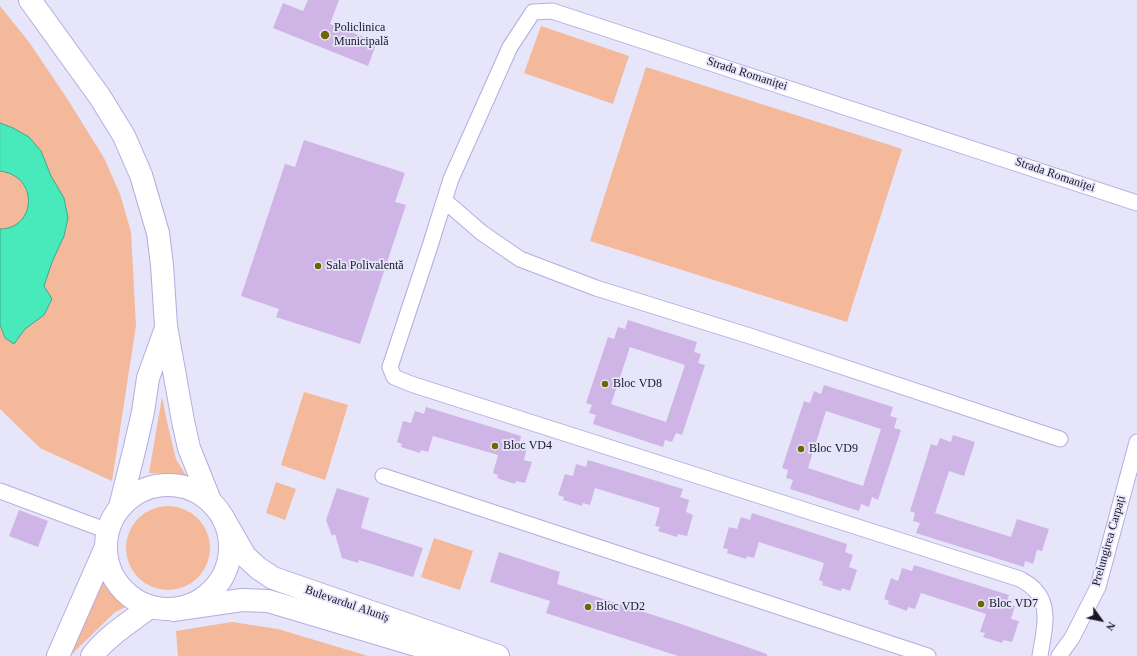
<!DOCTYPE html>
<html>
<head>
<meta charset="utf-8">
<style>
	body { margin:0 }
	#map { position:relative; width:1137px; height:656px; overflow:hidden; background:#e6e5fa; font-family:"Times New Roman",serif }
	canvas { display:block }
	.north { position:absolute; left:1081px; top:600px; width:40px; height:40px; -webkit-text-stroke:3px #e6e5fa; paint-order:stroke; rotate:123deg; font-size:11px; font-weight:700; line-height:16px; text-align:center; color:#181628 }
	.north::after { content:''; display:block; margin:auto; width:14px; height:18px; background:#181628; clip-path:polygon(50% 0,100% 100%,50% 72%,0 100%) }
</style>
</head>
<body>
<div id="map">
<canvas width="1137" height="656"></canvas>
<div class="north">N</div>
</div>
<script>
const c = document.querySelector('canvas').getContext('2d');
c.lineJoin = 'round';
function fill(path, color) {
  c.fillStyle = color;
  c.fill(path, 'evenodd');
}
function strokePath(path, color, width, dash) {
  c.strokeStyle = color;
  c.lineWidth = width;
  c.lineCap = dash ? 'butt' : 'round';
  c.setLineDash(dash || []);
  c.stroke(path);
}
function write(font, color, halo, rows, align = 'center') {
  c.font = font + ' "Times New Roman",serif';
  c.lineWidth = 3.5;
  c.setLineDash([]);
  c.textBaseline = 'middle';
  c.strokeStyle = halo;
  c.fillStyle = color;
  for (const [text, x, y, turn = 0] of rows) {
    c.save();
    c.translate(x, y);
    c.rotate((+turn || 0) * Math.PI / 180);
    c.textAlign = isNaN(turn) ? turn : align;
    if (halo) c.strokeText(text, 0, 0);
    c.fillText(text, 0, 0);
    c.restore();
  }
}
fill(new Path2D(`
	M0,6L29,42L68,100L104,158L120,194L131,232L136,326L112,481L40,448L0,409Z
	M541,26L629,56L613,104L524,73Z
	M646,67L902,149L847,322L590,241Z
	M304,392L348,405L325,480L281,465Z
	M162,397L168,426L176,459L187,477L169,474L149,473Z
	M276,482L296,489L285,520L266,513Z
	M126 548a42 42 0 1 1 84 0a42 42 0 1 1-84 0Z
	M434,538L473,551L460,590L421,577Z
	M103,579L116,599L128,606L115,612L70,656Z
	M232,622L278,629L368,656H178L176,631Z`), '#f4b99a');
const water = new Path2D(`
	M0,123L13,128L29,137L41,151L51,176L64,198L68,218L64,236L52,262L44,286L52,299L44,315L25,329L14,344L5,338L0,325V229C36,229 40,176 0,171Z`);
fill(water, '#48e9ba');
strokePath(water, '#3aaa8e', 1);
fill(new Path2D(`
	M308,0H339L330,24L377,42L368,66L273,28L283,3L303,11Z
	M304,140L405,173L395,202L406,205L360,344L276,317L279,309L241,296L285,164L295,167Z
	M628,320L697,342L694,352L701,354L698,363L705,365L682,435L676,433L672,442L665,440L663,447L593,424L596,415L589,413L592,405L586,403L608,337L614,339L618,327L625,329ZM630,347L685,365L666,422L611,404Z
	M824,385L893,407L890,416L897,418L894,428L901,430L878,500L872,497L869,507L861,504L859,511L790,489L793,480L786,478L788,470L782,468L804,401L810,403L814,391L821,394ZM826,411L881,429L863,486L808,468Z
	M426,407L521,436L519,445L527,447L524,460L532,462L525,483L516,481L515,484L497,478L498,475L493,473L498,455L433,436L428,452L421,450L420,453L401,447L402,444L397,442L403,421L411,423L415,411L424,414Z
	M953,435L975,442L964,476L949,471L935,513L1011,537L1017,519L1049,529L1042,551L1037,550L1033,564L1025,561L1024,567L916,533L920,523L913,521L915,513L910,511L931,444L937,446L940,438L951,442Z
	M588,460L683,489L680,497L689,500L686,512L693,515L687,536L678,534L677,537L658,531L660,527L655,526L660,508L595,488L590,505L583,503L582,506L563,500L564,497L558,495L565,474L573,476L576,464L586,467Z
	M337,488L369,498L361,528L423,548L413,577L359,560L358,563L342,558L335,534L332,536L326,520Z
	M19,510L48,521L38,547L9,536Z
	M752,513L847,544L845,552L853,555L849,567L857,570L850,591L842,588L841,591L822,585L823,582L819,580L824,563L759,542L754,558L747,556L746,559L727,553L728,549L723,548L729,527L737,529L741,517L750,520Z
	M499,552L560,572L557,584L681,624L767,654V656H678L546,613L550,601L490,582Z
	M914,565L1009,595L1006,604L1015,606L1011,619L1019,621L1012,642L1003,640L1002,643L983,637L985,633L980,632L986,614L921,593L915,609L908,607L907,611L888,604L889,601L884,599L891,578L898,581L902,568L912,571Z`), '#cfb5e5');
const street = new Path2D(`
	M445,201L482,233L520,259L596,288L753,337L1060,439
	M383,476L928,656
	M0,491L108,531
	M1040,656C1043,635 1052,607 1035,590C1031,585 1025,582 1020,579L411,384L394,377L390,367L430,246L451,179L510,47L533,12L552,11L1137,203
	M1059,656L1072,638L1098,587L1137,442`);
const secondary = new Path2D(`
	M222,516L245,556L258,568L273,578L498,656
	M173,610L242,600L268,601L453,656`);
const primary = new Path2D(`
	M30,0L100,97L124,136L141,175L158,233L162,265L166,326L183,421L189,448L209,498
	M106 547a62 62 0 1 1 124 0a62 62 0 1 1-124 0Z
	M120,507L135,447L143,412L148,378L166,328
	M58,656L105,549
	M92,656C107,636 130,622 150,607`);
strokePath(street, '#b2addf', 17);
strokePath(secondary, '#b2addf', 24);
strokePath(primary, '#b2addf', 24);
strokePath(street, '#fff', 15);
strokePath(secondary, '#fff', 22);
strokePath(primary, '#fff', 22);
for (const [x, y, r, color] of [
	[325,35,5,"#696802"],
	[318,266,4,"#696802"],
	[605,384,4,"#696802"],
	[495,446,4,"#696802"],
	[801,449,4,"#696802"],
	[981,604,4,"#696802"],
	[588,607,4,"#696802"]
]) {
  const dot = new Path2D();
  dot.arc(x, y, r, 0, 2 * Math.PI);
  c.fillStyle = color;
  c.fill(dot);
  strokePath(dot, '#e6e5fa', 1.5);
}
write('12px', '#181628', '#e6e5fa', [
	["Policlinica",334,28],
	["Municipală",334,42],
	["Sala Polivalentă",326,266],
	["Bloc VD8",613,384],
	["Bloc VD4",503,446],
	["Bloc VD9",809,449],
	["Bloc VD7",989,604],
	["Bloc VD2",596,607]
], 'left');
write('12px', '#181628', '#e6e5fa', [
	["Strada Romaniței",747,74,18],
	["Strada Romaniței",1055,175,19],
	["Prelungirea Carpați",1109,541,-74],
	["Bulevardul Aluniș",347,604,19]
]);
</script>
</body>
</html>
